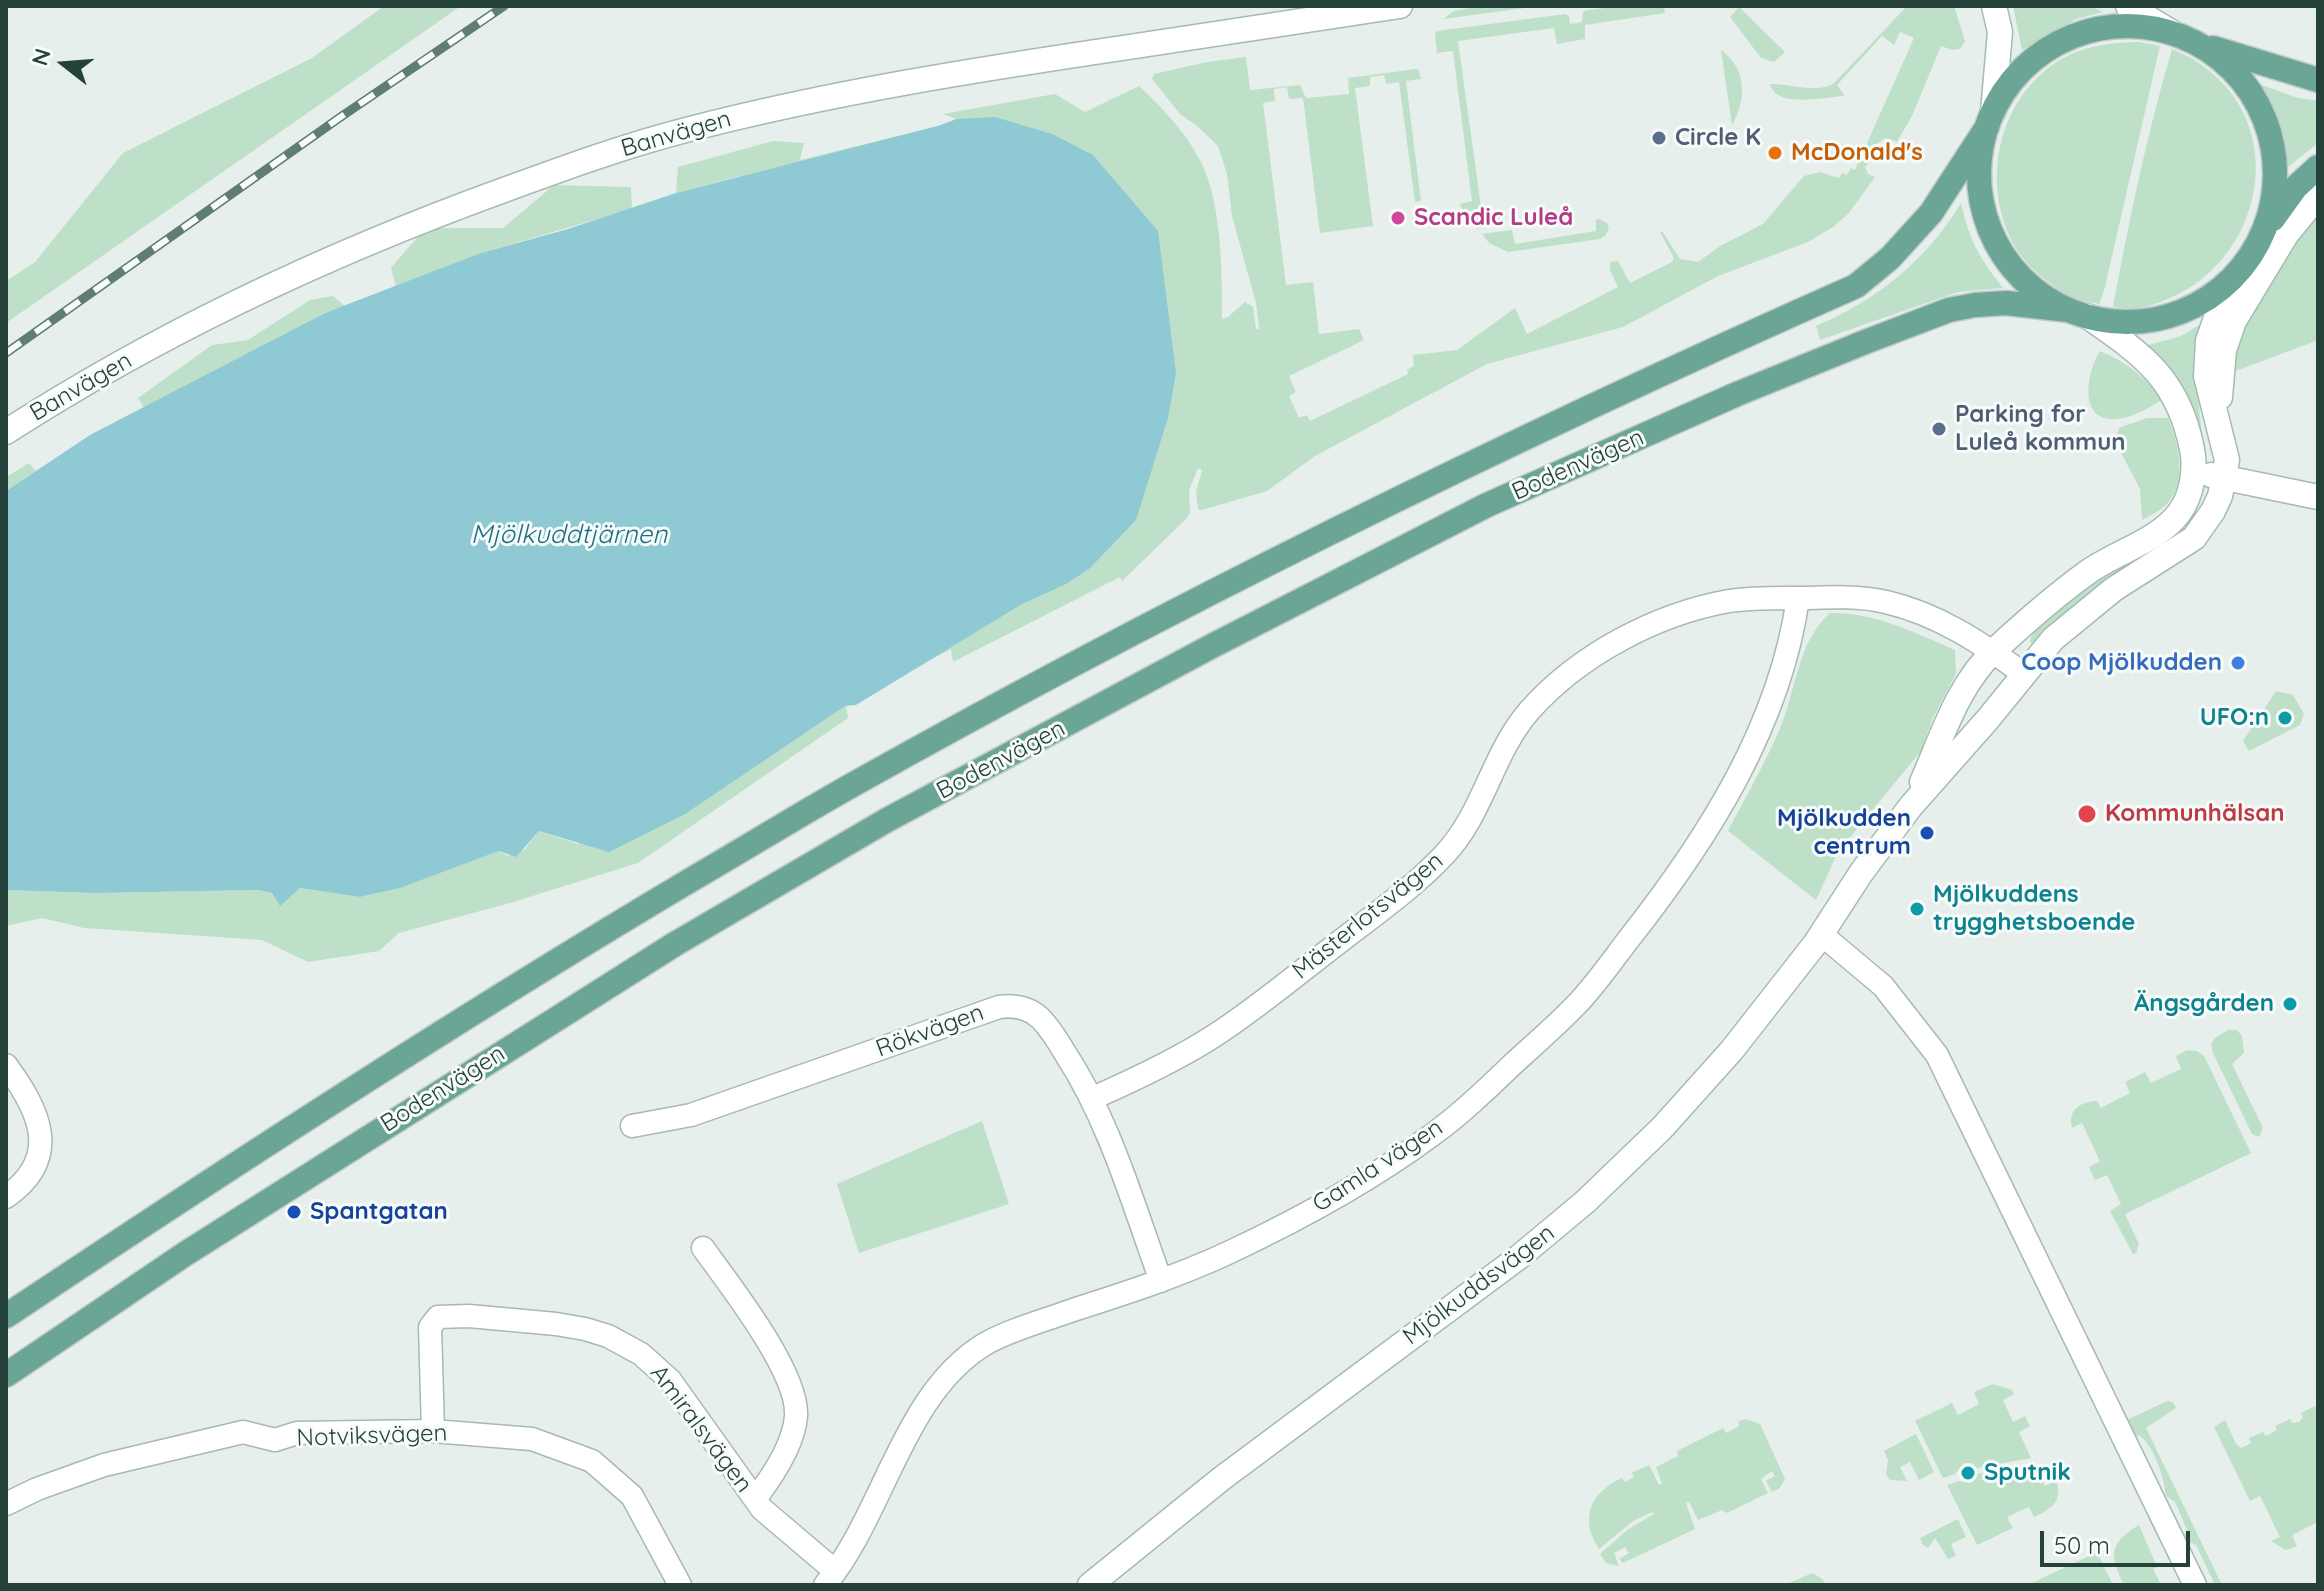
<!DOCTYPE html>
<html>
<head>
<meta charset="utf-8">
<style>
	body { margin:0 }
	#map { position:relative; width:2324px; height:1591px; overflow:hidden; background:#e6efeb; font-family:Quicksand,sans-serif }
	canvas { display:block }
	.frame { position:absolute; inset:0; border:8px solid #24423a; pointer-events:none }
	.north { position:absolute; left:24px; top:24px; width:80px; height:80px; -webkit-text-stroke:6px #f7fbf9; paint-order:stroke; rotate:287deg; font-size:22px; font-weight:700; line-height:32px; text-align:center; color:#24423a }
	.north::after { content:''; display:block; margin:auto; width:28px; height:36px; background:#24423a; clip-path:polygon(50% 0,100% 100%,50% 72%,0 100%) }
	.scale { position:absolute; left:2040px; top:1531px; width:150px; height:36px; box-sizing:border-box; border:4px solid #24423a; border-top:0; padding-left:10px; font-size:24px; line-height:28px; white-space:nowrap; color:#24423a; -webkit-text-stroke:6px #f7fbf9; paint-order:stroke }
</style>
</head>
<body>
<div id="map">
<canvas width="2324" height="1591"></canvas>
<div class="frame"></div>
<div class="north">N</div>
<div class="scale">50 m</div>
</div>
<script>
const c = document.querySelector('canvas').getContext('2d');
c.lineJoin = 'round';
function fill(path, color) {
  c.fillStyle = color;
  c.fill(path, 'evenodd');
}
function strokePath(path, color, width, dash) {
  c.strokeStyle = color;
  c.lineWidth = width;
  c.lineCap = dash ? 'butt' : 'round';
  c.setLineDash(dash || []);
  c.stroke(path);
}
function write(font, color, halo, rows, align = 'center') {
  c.font = font + ' Quicksand,sans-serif';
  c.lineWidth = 6;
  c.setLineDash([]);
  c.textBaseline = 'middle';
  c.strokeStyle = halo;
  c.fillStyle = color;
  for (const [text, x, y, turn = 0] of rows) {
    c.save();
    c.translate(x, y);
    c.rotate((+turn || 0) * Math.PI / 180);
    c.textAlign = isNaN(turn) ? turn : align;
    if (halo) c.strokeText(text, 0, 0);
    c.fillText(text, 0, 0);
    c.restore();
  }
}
fill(new Path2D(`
	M384,6H461L6,323V281L35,262L123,153L312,58Z
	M1481,6H1540L1443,19L1454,11Z
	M1619,6H1664L1665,13L1585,25V39L1557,44L1554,28L1458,41L1482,214L1499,212L1500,224L1477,229L1459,204L1472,201L1453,51L1437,53L1435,34L1437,31L1565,14L1569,16L1570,24L1582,22L1583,11Z
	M1907,6H1954L1965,41L1960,49L1952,50L1941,46L1912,116L1897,142L1886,138L1875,145V157L1865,167L1868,174L1875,177L1849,213L1833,227L1808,242L1718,276L1623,327L1487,364L1315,456L1267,491L1202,510L1198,509L1196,492L1202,470L1198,468L1189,491L1190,513L1186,519L1122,581L1120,577L953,662L951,649L846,705L848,718L638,863L510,903L399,933L379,951L308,962L262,940L84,928L42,918L6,926V890L95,893L258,890L272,893L280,905L300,888L360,897L400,888L499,851L507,856L524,850L539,831L578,844L740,176L676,193L678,167L773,141L804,143L800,160L938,126L956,119L943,114L1055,94L1085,112L1139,86C1166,111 1196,143 1208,179C1222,223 1222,273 1222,319L1228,317L1245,302L1253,307L1256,329H1259L1256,303L1232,216L1227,174L1218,146L1196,125L1180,114L1152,79L1154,74L1207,62L1246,57L1250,90L1300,85L1306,98L1349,94L1348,78L1416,69L1419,70L1421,79L1406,81L1421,201L1415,202L1399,82L1386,84L1384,75L1370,77V86L1355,88L1373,226L1320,233L1303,98L1289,99L1287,87L1274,89L1275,101L1263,103L1286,285L1313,282L1319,334L1359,329L1364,340L1289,376L1296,392L1289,396L1299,418L1307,415L1310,421L1408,374L1407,370L1414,366L1413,355L1457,350L1515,308L1527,334L1618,287L1610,270V262L1618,261L1630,283L1672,262L1674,258L1660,232L1662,231L1680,259L1698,262L1720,246L1763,224L1804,176L1820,172L1839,178L1842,173L1847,175L1851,168L1855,170L1914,38L1900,32L1894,45L1882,36L1837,85L1845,96C1824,97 1776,109 1770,84C1791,83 1812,94 1833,84Z
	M2013,6H2090L2103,12L2076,19L2022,50Z
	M1739,7L1785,52L1774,62L1761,58L1730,17Z
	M2140,42L2160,46L2104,291L2099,304C2090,301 2077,302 2070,297C2053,286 2030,270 2017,250C1977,185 1998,90 2069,55C2092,45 2115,42 2140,42Z
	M2172,49C2310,106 2266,294 2126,310V308L2113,307C2129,220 2147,134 2172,49Z
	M1721,50C1747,69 1747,99 1732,125Z
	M2259,84L2298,98L2318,101V143L2287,168L2282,137Z
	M554,185L631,187L632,209L481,253L396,287L391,268L421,233L438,228H503Z
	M1961,203C1970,242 1979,257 2003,288L1958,292L1820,340L1816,326C1877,300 1927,260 1961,203Z
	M2318,210V340L2233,372C2234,317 2286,253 2318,210Z
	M1599,219L1607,223L1609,229L1605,236L1600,239L1508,252L1489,243L1482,234L1512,230L1515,244L1596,231V220Z
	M333,296L345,306L325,313L144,408L138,398L212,345L248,340L310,300Z
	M2204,322L2194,362L2202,435L2197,437L2138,348L2181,336Z
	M2100,351C2126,362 2146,377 2162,400C2149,408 2131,418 2116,419C2077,422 2087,371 2100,351Z
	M2147,418H2168C2179,445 2189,484 2164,507C2158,512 2149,516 2142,520L2140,489L2115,441L2119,428Z
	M29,463L36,471L6,491V477Z
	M2137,554L2142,563L2038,640L2030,643C2030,620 2115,567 2137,554Z
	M1830,613C1874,612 1916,633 1955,650L1956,674L1933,718L1921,751L1838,852L1816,900L1728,831C1745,798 1764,765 1779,731C1796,692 1797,642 1830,613Z
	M2276,691L2293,695L2304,714L2300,725L2249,751L2243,741Z
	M2228,1030H2237L2242,1036L2244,1053L2232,1064L2263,1128L2259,1137L2252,1134L2213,1053L2211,1044L2215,1038Z
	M2187,1050L2197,1051L2204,1056L2251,1153L2125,1214L2139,1244L2136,1253L2133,1254L2110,1211L2121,1204L2107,1175L2095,1180L2089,1167L2100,1161L2082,1123L2072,1128C2067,1110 2081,1101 2097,1101L2101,1108L2130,1093L2125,1082L2145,1072L2151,1083L2181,1069L2176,1056Z
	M982,1121L1009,1204L859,1253L837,1184Z
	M1993,1384L2012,1390L2014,1394L2003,1400L2013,1422L2025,1416L2030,1426L2019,1432L2031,1458L1977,1468L1972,1463H1964L1955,1474L1943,1478L1915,1421L1952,1403L1958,1415L1979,1404L1974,1392Z
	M2167,1401L2173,1402L2176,1408L2146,1428L2222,1585H2215L2196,1545L2186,1541L2184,1536L2187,1530L2175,1502L2166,1496C2164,1477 2155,1448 2139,1435L2134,1438L2128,1424L2129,1419Z
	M2315,1406L2318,1410V1522L2292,1535L2297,1546L2286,1550L2271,1541L2280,1537L2260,1496L2250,1501L2214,1427L2225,1420L2236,1444L2241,1448L2251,1443L2249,1438L2263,1432L2266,1436L2277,1430L2275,1426L2290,1419L2292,1423L2299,1422L2303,1417L2301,1413Z
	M1746,1419L1760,1424L1785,1479L1780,1488L1772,1492L1766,1481L1775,1476L1772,1471L1761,1479L1768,1493L1727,1513L1722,1510L1698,1520L1689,1502L1686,1503L1695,1529L1623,1563L1619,1559L1629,1553L1625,1547L1614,1553L1619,1566L1606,1563L1600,1554L1627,1530L1654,1514L1652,1512L1633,1521L1599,1549C1579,1520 1590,1492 1622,1478L1625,1482L1634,1477L1632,1473L1649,1465L1659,1485L1662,1484L1656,1467L1678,1456L1677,1451L1723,1428L1726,1433L1739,1426L1738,1421Z
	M1916,1434L1934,1472L1919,1480L1910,1462L1900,1467L1907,1481L1890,1480L1886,1474L1888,1460L1884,1451Z
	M2035,1465L2045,1486L2056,1480C2063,1501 2052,1509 2034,1517L2029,1507L2007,1517L2013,1528L1977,1545L1947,1485L1959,1481L1971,1483L1977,1474Z
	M1958,1519L1966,1537L1951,1544L1956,1556L1948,1559L1935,1538L1928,1548L1922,1544L1920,1538Z
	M2139,1525L2157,1567L2153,1569L2161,1585H2124C2109,1555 2109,1543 2139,1525Z
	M2097,1552L2113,1585H2028Z
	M1812,1573L1822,1579L1826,1585H1785Z`), '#bfe0c8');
fill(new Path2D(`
	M995,117L1052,134L1093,155L1158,231L1176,373L1168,418L1136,520L1089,569L1066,584L1022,604L856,705L845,706L685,814L609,852L539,831L516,857L499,851L400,888L360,897L300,888L280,906L272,893L258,890L95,893L6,890V491L90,435L325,313L481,253L568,229L676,193L938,126L957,119Z`), '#8ec9d4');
const street = new Path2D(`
	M1821,934L1883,986L1937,1055L2195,1585
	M6,1065C39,1110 63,1157 6,1197
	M1093,1098C1134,1080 1179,1059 1217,1034C1260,1006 1301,971 1342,940C1377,913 1414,887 1444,855C1484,813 1492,753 1530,710C1579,655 1656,614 1729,601C1755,597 1781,598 1807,598C1832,597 1861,596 1886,602C1938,614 1981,643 2024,674
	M632,1126L691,1115L999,1007C1014,1005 1029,1008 1040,1018C1050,1028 1058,1041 1065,1053C1110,1122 1133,1204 1161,1281
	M703,1248C729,1284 799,1373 796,1416C794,1445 772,1477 755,1499
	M433,1431L430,1327L438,1317L469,1316L556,1324L585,1329L608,1336L641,1354L670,1380L762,1509L835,1571
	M6,1504L37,1489L104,1465L243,1432L275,1440L297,1433L433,1431L532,1439L592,1461L632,1496L680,1585
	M825,1585C884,1514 903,1393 985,1344C1009,1330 1046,1320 1073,1310C1126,1293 1179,1276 1230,1252C1300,1219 1370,1181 1432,1135C1461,1114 1488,1088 1514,1063C1536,1043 1558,1024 1578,1003C1596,984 1612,961 1628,940C1707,840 1780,726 1798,598`);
const secondary = new Path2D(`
	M2128,6L2173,33
	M1993,112L2000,32L1994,6
	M2220,397L2224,350L2234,321L2286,235L2318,196
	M6,432C161,332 330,253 504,190C564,168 624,146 686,130C832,92 980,69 1129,47C1219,33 1309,19 1400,6
	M2211,475L2318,497
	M1922,782C1942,737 1958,684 1995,650C2024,623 2056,595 2088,572C2116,552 2158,541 2179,513C2192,496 2196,469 2192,449C2178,378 2143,355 2087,316
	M1090,1585L1221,1479L1519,1257L1585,1202L1662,1128L1732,1050L1815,944L1861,873L1911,806L1988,719L2053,639L2114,589L2194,538L2213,511L2220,496L2227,460L2206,376L2208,341L2223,298L2251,255`);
const primary = new Path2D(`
	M1979 174a148 148 0 1 1 296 0a148 148 0 1 1-296 0Z
	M2213,48L2318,80
	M2273,219L2296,187L2318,167
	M6,1316C231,1166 457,1019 689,881C744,849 799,815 854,784C1180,601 1515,437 1856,286L1890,258L1931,213L1987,127
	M6,1375L185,1254L675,944L887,820L1212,646L1487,505L1737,394L1865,342L1949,310L1975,305L2006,303L2068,310`);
strokePath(street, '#a8b8b2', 25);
strokePath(secondary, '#a4bbb3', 27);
strokePath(primary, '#c2cac8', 27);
strokePath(street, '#fff', 22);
strokePath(secondary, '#fff', 24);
strokePath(primary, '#6aa596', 24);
const rail = new Path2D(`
	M6,353L342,116L504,6`);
strokePath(rail, '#5f7d75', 9);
strokePath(rail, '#f7fbf9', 6, [18]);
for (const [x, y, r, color] of [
	[1659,138,8,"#5c6f8a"],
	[1775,153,8,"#e8710a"],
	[1398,218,8,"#d1479c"],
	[1939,429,8,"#5c6f8a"],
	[2238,663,8,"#3f7fe0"],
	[2285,718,8,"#0f9aa8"],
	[2087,814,10,"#e0444e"],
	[1927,833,8,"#1a4fb4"],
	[1917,909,8,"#0f9aa8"],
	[2290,1004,8,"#0f9aa8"],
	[294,1212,8,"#1a4fb4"],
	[1968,1473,8,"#0f9aa8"]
]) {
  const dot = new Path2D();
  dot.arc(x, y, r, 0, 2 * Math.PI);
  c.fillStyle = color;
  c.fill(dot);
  strokePath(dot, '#f7fbf9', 3);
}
write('24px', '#24423a', '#f7fbf9', [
	["Banvägen",676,134,-16],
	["Banvägen",81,387,-30],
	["Bodenvägen",1578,465,-24],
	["Bodenvägen",1001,760,-28],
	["Mästerlotsvägen",1368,916,-39],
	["Rökvägen",930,1031,-20],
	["Bodenvägen",443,1089,-32],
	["Gamla vägen",1378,1166,-33],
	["Mjölkuddsvägen",1479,1285,-37],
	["Amiralsvägen",701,1429,53],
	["Notviksvägen",372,1436,-2]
]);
write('bold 24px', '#4e5e75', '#f7fbf9', [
	["Circle K",1675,138],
	["Parking for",1955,415],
	["Luleå kommun",1955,443]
], 'left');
write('bold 24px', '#c56008', '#f7fbf9', [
	["McDonald's",1791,153]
], 'left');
write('bold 24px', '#b23c85', '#f7fbf9', [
	["Scandic Luleå",1414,218]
], 'left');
write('bold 24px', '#366cbe', '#f7fbf9', [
	["Coop Mjölkudden",2222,663]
], 'right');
write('bold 24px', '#0d838f', '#f7fbf9', [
	["UFO:n",2269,718],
	["Mjölkuddens",1933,895,"left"],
	["trygghetsboende",1933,923,"left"],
	["Ängsgården",2274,1004],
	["Sputnik",1984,1473,"left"]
], 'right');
write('bold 24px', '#be3a42', '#f7fbf9', [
	["Kommunhälsan",2105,814]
], 'left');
write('bold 24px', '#164399', '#f7fbf9', [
	["Mjölkudden",1911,819],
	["centrum",1911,847],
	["Spantgatan",310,1212,"left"]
], 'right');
write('italic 26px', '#1c6f80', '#f7fbf9', [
	["Mjölkuddtjärnen",569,535]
]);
</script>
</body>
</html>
